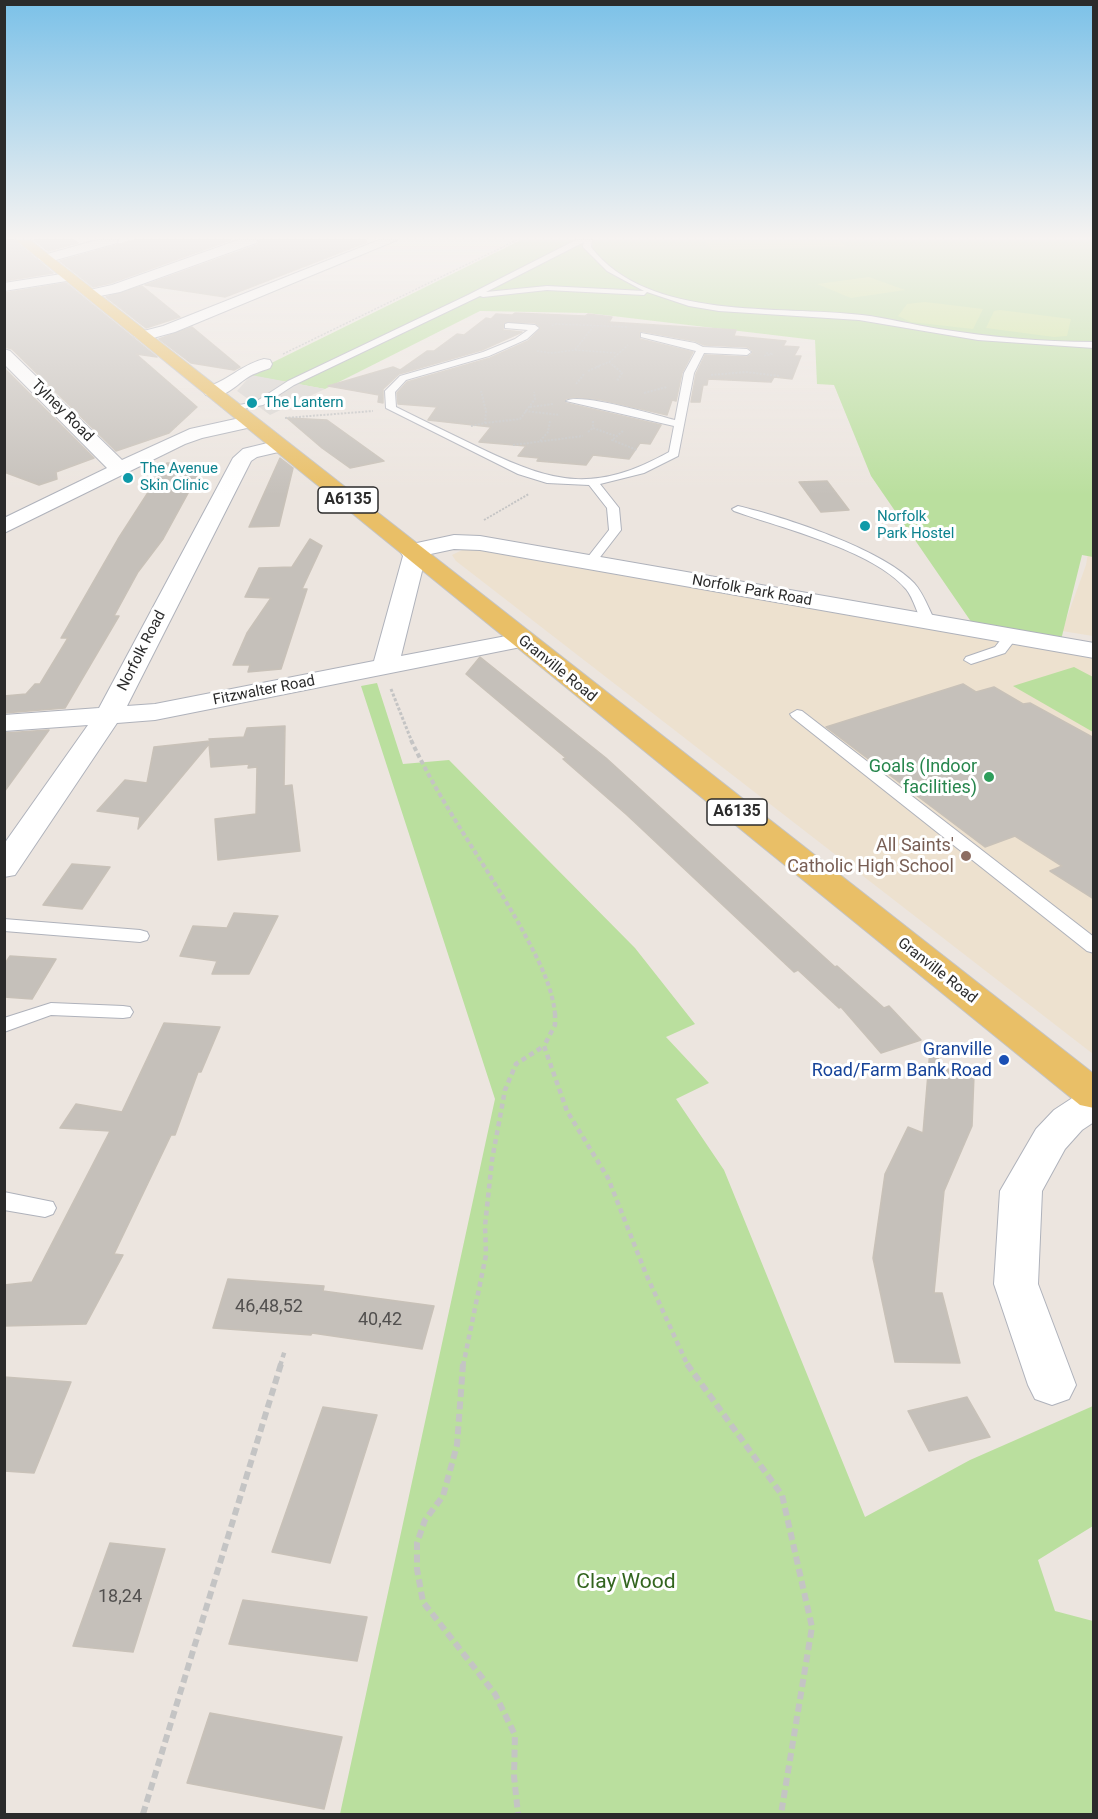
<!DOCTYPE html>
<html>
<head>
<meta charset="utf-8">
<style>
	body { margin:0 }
	#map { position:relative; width:1098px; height:1819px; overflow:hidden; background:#ece5df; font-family:Roboto,sans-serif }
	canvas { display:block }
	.frame { position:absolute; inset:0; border:6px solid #2b2b2b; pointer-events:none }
</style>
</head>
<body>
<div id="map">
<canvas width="1098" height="1819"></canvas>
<div class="frame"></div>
</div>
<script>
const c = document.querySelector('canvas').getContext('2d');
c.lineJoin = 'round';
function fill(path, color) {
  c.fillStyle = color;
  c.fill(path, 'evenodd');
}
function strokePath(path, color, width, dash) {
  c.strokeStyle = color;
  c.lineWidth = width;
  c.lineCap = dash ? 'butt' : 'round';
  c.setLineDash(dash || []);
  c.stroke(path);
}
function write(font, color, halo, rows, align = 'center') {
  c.font = font + ' Roboto,sans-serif';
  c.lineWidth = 6;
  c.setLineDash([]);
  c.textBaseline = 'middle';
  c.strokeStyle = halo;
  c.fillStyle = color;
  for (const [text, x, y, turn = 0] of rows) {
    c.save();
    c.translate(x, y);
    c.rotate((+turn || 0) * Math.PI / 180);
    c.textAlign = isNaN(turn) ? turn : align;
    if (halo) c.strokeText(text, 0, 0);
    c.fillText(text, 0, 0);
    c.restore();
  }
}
fill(new Path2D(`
	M1093,525V636L1062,631L1086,565Z
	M462,550H477L1093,658V1054L456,561L452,555Z`), '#ede1cf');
fill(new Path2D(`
	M521,240H1093V557L1082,555L1061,640L974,626L871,476L834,385L817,384L815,340L587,313L480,311L325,389L247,375Z
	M1074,667L1093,677V732L1013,686Z
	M377,683L403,764L449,760L635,948L695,1024L666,1037L709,1083L676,1099L724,1170L865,1517L970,1460L1093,1406V1526L1038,1560L1055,1611L1093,1621V1814H340L495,1099L361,686Z`), '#badf9e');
fill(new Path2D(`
	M704,240H839L846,247L712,250Z
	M869,277L905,290L851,298L817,284Z
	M925,302L983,309L973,329L911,322L898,316L907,304Z
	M1000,310L1071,319L1067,336L1054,337L986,328L994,311Z`), '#cde69b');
fill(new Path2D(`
	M251,375L325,389L270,415L237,391Z`), '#d9d5d1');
const building = new Path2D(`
	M4,240H14L53,273L4,281Z
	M34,240H74L78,243L48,251Z
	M134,240H231L111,283L93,287L60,261Z
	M259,240H366L367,242L225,297L145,285L257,245Z
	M66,283L157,357L136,354L197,407L169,433L116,451L12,349L4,347V293Z
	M142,286L180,317L146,328L106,297Z
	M515,313L585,316L588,314L612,317L609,322L736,330L734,336L786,341L783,346L799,347L794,356H801L792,379L774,377L771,382L708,379L707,385H703L700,402H691L696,374L705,355L747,357L752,354V350L747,347L704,345L695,341L640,331V339L693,352L682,373L676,401L672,400L667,415L602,400L574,397L565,399L566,403L661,425L650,444L640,443L629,459L593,455L586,465L537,461L539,458L518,456L526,446L479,442L491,427L428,420L437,407L398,404L397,393L407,382L490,358L528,341L541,328L535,323L504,322L503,330L522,332L482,350L399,374L383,389V403L378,402L379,395L328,386L393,367L400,370L427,351H434L457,334L464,335L486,318L491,319L496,314L512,315Z
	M192,327L240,367L234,370L191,363L159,339Z
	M4,368L94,458L56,472L57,479L39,485L4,472Z
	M287,418L327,420L384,461L350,468L322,448Z
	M280,458L293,468L279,526L249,527Z
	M167,463L204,464L163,539L138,572L114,616H119L65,708L4,713V696L26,694L35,684H40L68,638H61L118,539Z
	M827,481L849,510L821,512L799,482Z
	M310,539L322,546L302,589H307L281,669L248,672L250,665H233L247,633L271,598L245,597L259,568L292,567Z
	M480,657L606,758L835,967L837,966L884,1008L889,1006L921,1040L881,1053L841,1007L839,1008L798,970L794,972L627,815L563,759L566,758L466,674Z
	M963,684L976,692L994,687L1023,704L1030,703L1094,738V899L1050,871L1062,866L1015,836L985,847L826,727Z
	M285,726L284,786L292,785L300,851L218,860L215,819L256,814L257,767L248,768L249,764L211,767L209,744L138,829L140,817L97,811L125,780L147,783L154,747L210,741L209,739L244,737L247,728Z
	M49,730L4,792V733Z
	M72,864L110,867L82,909L43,905Z
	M234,913L278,916L249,974H212L217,961L180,956L193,926L227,928Z
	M10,956L56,959L32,999L4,997V965Z
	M164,1023L220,1027L201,1072H198L175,1135H171L114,1254L123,1255L86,1324L4,1326V1285L32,1282L110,1131L60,1128L76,1104L122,1112Z
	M930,1050L949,1070L974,1075L972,1126L944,1191L934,1293H942L960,1363L895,1362L873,1258L885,1174L908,1127L923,1133Z
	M228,1279L324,1286L323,1291L434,1306L422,1349L312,1333L311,1335L213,1328Z
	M4,1377L71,1382L34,1473L4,1471Z
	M967,1397L990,1437L929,1451L908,1411Z
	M323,1407L377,1415L330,1563L272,1552Z
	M110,1543L165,1549L133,1652L73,1646Z
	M243,1600L367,1617L357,1661L229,1644Z
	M210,1713L342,1737L324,1809L187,1783Z`);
fill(building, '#c5c0ba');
strokePath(building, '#c8c1b8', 1.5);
const lane = new Path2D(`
	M576,240H592L591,247C648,322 780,305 862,315C888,318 913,325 939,329C990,337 1042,342 1094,342V348L978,340L859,320L719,311L689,306L647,292L644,295L547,290L483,297L480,296L294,385L263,405L232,411L227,408L257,401L288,381L468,295ZM584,242L583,247L607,271L644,291L547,286L486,292Z
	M508,323L535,325L539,328L527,339L489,356L406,380L395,392L396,407C424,421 453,435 482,449C555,484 595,493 669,452L674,426L566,401C579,392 656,415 675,420L684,373L696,351L641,337V333L695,343L703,347L747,349L751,352L747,355L704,353L694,373L678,456L644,473L600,484L619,508L621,530L594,565L590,566L584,562L609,530L607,508L589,485L547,483L518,474L386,408L385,391L400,376L483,352L515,339L528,330L505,328V324Z
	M738,506C784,517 882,549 914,583C924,594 929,610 936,623L934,626H924C917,614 914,599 906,589C873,550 781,528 734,511L732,509Z
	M1011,632L1018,636L1005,653L971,664L964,660L966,657L995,647L1006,633Z
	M797,710L802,711L1094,937V953L1087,951L792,717L790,714Z
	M4,919L140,930L147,932L149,936L147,940L140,942L4,931Z
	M51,1003L123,1006L130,1007L133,1012L130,1017L123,1018L51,1015L4,1032V1018Z
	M4,1192L53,1202L56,1208L53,1214L45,1217L4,1210Z`);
const street = new Path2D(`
	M97,240H118L117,243L45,263L38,259L40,256Z
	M238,240H257L256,243L120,292L90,298L83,294L85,291L112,285Z
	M379,240H397L175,332L142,341L134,336L136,333L163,326Z
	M68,273L73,274L75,277L73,280L4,291V283Z
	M4,349L10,351L122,460L190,429L249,416L256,418L258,422L256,426L202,438L185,444L4,533V518L107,468L4,364Z
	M264,359L270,360L272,364L270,368C262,371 251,374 244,380C232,389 223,399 206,395L203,391L206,387C227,382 240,365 264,359Z
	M280,440L287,442L290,446L287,450L257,457L251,461L127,706L155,704L374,661L403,556L400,551L403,546L454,535L480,536L1094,643V658L480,550L454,549L426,555L401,656L522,633L531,635L534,640L531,645L155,720L117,723L15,875L4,877V844L88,725L4,731V715L99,708L233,458L243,449Z
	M1094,1089V1122L1082,1130L1065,1149L1042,1191L1038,1284L1076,1385L1069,1399L1052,1405L1035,1399L1028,1385L994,1284L1000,1191L1036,1129L1054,1110L1080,1093Z`);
const primary = new Path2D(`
	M16,240H30L1094,1074V1108L1080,1105Z`);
strokePath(lane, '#afb2bb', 2);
strokePath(street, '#afb2bb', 2);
strokePath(primary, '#c4c4c4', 2);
strokePath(new Path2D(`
	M552,326L555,324L628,327
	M575,350L616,353
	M537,351L552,353L575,350L593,327
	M283,354L517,240
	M764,356L773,354L766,353
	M609,362L615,367
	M596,367L609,362L628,345`), '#c4c4c4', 1.5, [2, 1.5]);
strokePath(new Path2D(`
	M614,366L622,373L617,381
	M588,371L600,366
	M711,375L746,372L779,376
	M576,384L584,374
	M644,393L667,387
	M530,407L553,404
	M525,411L560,415
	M285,418L373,411
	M593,421V428L616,436
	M485,423L520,419L535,399L534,392
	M471,426L485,423L486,411L481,391
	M623,431L612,440L637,450
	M588,432L593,428
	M540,441L548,432L550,421
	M513,445L583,436
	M484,520L529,494`), '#c4c4c4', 2, [2, 1.5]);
strokePath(new Path2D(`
	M391,689L412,742`), '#c4c4c4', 3, [3, 2]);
strokePath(new Path2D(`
	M411,740C441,804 483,861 518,922C533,950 552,982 555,1014`), '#c4c4c4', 4, [4.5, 3]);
strokePath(new Path2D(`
	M555,1013V1025L544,1046L567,1111L608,1178L646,1274L688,1366
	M280,1366L285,1350
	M463,1366L486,1255L485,1226L492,1160L505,1090L516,1064L544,1046`), '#c4c4c4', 4.5, [5, 4]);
strokePath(new Path2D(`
	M463,1364L457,1445L443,1496L425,1520L417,1543V1569L423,1602L495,1694L515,1735L514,1776L518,1814
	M687,1364L782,1495L812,1627L781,1814
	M143,1814L281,1364`), '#c4c4c4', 6, [8, 4.5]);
fill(lane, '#fff');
fill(street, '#fff');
fill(primary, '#e9bf67');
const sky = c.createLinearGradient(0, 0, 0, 495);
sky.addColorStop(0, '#7bc1e8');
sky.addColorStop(0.48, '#f6f3f1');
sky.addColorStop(1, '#f6f3f100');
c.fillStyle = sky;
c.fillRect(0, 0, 1098, 495);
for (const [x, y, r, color] of [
	[252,403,6,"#0f9aa8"],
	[128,478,6,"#0f9aa8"],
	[865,526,6,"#0f9aa8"],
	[989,777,6,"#2e9e5b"],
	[966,856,6,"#8d6e63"],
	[1004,1060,6,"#1a4fb4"]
]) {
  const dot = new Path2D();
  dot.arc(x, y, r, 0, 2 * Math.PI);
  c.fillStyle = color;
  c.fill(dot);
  strokePath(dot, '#fff', 2);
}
write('15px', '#0d838f', '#fff', [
	["The Lantern",264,403],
	["The Avenue",140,469],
	["Skin Clinic",140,486],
	["Norfolk",877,517],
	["Park Hostel",877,534]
], 'left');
write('15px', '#2b2b2b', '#fff', [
	["Tylney Road",62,411,45],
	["Norfolk Park Road",752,591,10],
	["Norfolk Road",142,651,-63],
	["Granville Road",557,669,39],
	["Fitzwalter Road",264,691,-11],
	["Granville Road",937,971,38]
]);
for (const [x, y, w] of [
	[348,500,60],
	[737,812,60]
]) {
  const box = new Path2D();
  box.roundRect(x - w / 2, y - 13, w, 26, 4.5);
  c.fillStyle = '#fff';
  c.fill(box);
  strokePath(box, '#2b2b2b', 1.5);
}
write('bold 16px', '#2b2b2b', null, [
	["A6135",348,500],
	["A6135",737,812]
]);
write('18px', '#27864d', '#fff', [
	["Goals (Indoor",977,767],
	["facilities)",977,788]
], 'right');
write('18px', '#785e54', '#fff', [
	["All Saints'",954,846],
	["Catholic High School",954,867]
], 'right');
write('18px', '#164399', '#fff', [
	["Granville",992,1050],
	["Road/Farm Bank Road",992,1071]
], 'right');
write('18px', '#52504f', null, [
	["46,48,52",269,1307],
	["40,42",380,1320],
	["18,24",120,1597]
]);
write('21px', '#33651f', '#fff', [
	["Clay Wood",626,1583]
]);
</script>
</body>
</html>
